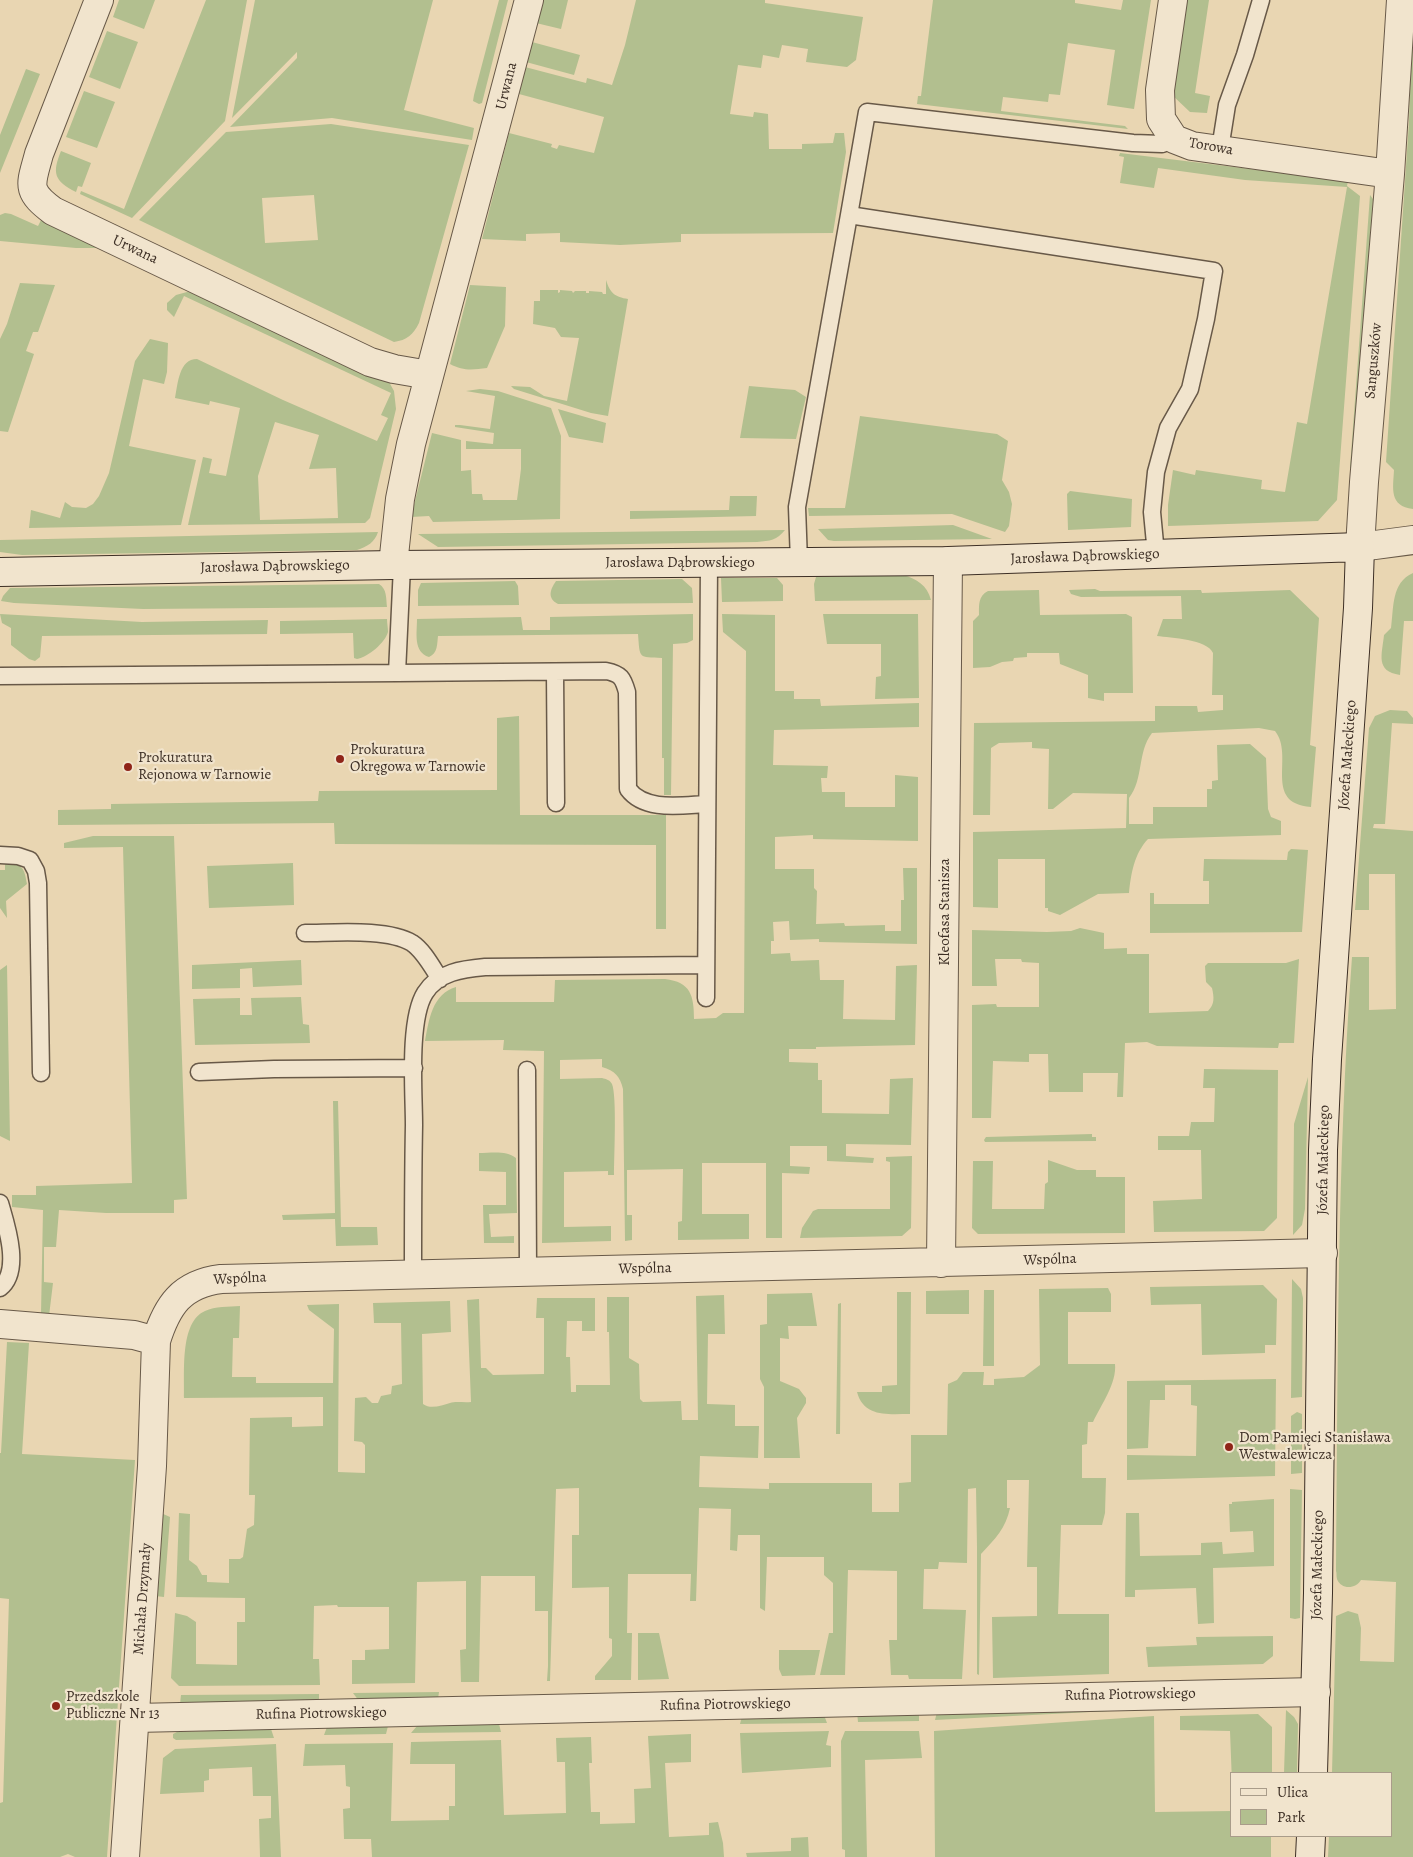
<!DOCTYPE html>
<html>
<head>
<meta charset="utf-8">
<style>
	body { margin:0 }
	#map { position:relative; width:1413px; height:1857px; overflow:hidden; background:#e9d6b2; font-family:Alegreya,serif }
	canvas { display:block }
	.legend { position:absolute; left:1230px; top:1772px; width:162px; height:65px; box-sizing:border-box; background:#f1e4cd; border:1px solid #a99c8a; margin:0; padding:6px 9px; list-style:none; font-size:15px; color:#3d2f25 }
	.legend li { display:flex; align-items:center; gap:10px; height:25px }
	.legend b { width:25px; border:1px solid #a99c8a }
</style>
</head>
<body>
<div id="map">
<canvas width="1413" height="1857"></canvas>
<ul class="legend">
<li><b style="height:6px;background:#f1e4cd"></b>Ulica</li>
<li><b style="height:14px;background:#b2bf8f"></b>Park</li>
</ul>
</div>
<script>
const c = document.querySelector('canvas').getContext('2d');
c.lineJoin = 'round';
function fill(path, color) {
  c.fillStyle = color;
  c.fill(path, 'evenodd');
}
function strokePath(path, color, width, dash) {
  c.strokeStyle = color;
  c.lineWidth = width;
  c.lineCap = dash ? 'butt' : 'round';
  c.setLineDash(dash || []);
  c.stroke(path);
}
function write(font, color, halo, rows, align = 'center') {
  c.font = font + ' Alegreya,serif';
  c.lineWidth = 4.5;
  c.setLineDash([]);
  c.textBaseline = 'middle';
  c.strokeStyle = halo;
  c.fillStyle = color;
  for (const [text, x, y, turn = 0] of rows) {
    c.save();
    c.translate(x, y);
    c.rotate((+turn || 0) * Math.PI / 180);
    c.textAlign = isNaN(turn) ? turn : align;
    if (halo) c.strokeText(text, 0, 0);
    c.fillText(text, 0, 0);
    c.restore();
  }
}
fill(new Path2D(`
	M119,0H155L144,29L113,17Z
	M206,0H247L225,121L132,218L80,194L81,191L124,209Z
	M255,0H433L404,110L474,128L472,140L332,118L230,127L297,58V52L232,118Z
	M499,0H508L482,103L479,104L473,101L474,95Z
	M542,0H568L561,29L536,23Z
	M636,0H765V3L863,17L856,60L847,67L806,62L808,49L782,45L779,58L763,55L761,68L738,65L730,114L753,117L754,112L768,114L769,149H802V144L833,143L835,133H844L846,152L833,233L681,234V242L620,245L560,242V233L526,234V241L482,239L509,133L552,144L551,147L557,149L559,145L594,153L604,117L519,94L525,67L586,83L587,78L612,85L625,45Z
	M933,0H1075V3L1121,10L1123,0H1151L1134,109L1107,105L1115,50L1068,43L1060,95L1049,94L1048,102L1003,97L1001,111L1125,126L1128,129L917,104L918,96H921Z
	M1185,0H1209L1195,93L1210,96L1207,113L1190,112L1171,94Z
	M1413,3V509C1389,506 1393,489 1394,470L1386,462L1409,122Z
	M107,31L138,42L120,89L89,77Z
	M532,42L580,55L574,75L526,62Z
	M26,69L40,74L0,173V135Z
	M84,91L115,102L97,148L66,137Z
	M331,124L469,145L419,323C413,335 407,340 394,342L139,220L226,132ZM314,195L318,240L265,243L262,198Z
	M61,151L91,163L82,187L78,186L76,192C54,181 52,173 61,151Z
	M1120,153L1348,181L1347,186L1360,196L1337,500L1318,521L1168,526V505L1173,470L1195,475L1196,470L1262,480L1261,489L1285,492L1297,422L1307,424L1347,187L1245,180L1158,168L1154,188L1120,183L1124,157L1119,156Z
	M1370,195L1373,199L1354,468H1350Z
	M5,213L11,214L38,226L41,220L108,248H76L0,241V215Z
	M606,280C610,293 615,297 628,299L608,416L591,413L514,389L511,386L530,387L544,396L567,401L579,338L561,337L555,328L533,324L534,301H540V290H558V293L560,292V290L572,291L573,293L575,291H586V293H589V291L602,292L603,294H606Z
	M20,283L55,285L38,332H33L26,351L34,354L8,432L0,431V339L7,324Z
	M470,285L506,287L505,326L487,368C472,370 463,371 450,364Z
	M187,292L200,293L389,382L394,391L396,409L370,518L365,523L188,525L203,457L212,459L209,473L226,476L240,408L210,401L209,405L175,398C178,383 179,359 197,359L283,400L377,441L388,418L381,415L391,393L184,296L174,317L167,310V303L176,295ZM275,422L319,435L309,469L336,468L338,518L260,520L258,476Z
	M150,339L168,343L167,372L164,384L143,379L129,446L196,460L181,525L29,528L31,510L60,518L65,502L72,507L86,508L93,504L99,496L109,473L135,361Z
	M749,386L795,390L806,397L796,439L740,438Z
	M480,389L498,391L551,408L561,436L560,519L433,522L429,516L411,517L432,433L461,440V471L471,470L472,494H482L483,500H517L521,469V449H466V441L493,444L494,433L455,427V425H460L490,429L495,396L466,391Z
	M558,409L606,423L603,443L569,437Z
	M860,416L997,434L1008,441L1002,480L1009,492L1012,504L1009,526L1005,532L952,514L809,516L808,508H845Z
	M1070,491L1132,499L1131,527L1068,530L1067,494Z
	M730,496H757L756,516L630,519V511L729,510Z
	M953,525L992,539L834,541L828,540L818,529Z
	M785,530C777,540 770,541 757,542L438,547L418,534Z
	M378,532C375,542 367,547 357,550L22,555L0,552V540Z
	M1413,573V621H1404L1400,675C1375,671 1382,655 1384,635L1391,628C1394,607 1391,583 1413,573Z
	M903,575C917,579 927,585 931,600L815,601L814,584L816,577Z
	M721,578H777L783,585V601L722,602Z
	M682,579L692,588L693,603L558,604C547,598 550,590 556,581Z
	M515,581L518,586L519,605L418,606V590L421,583Z
	M379,584C387,589 386,598 387,607L143,609L14,603L1,601L3,596L10,588Z
	M1095,589L1100,591L1201,590L1202,593L1290,590L1319,618L1310,745L1316,747L1311,807C1262,803 1295,756 1275,731L1259,728L1152,733C1137,752 1144,779 1129,798V824H1153V807H1207V789H1212V781L1218,780L1217,745L1250,744L1266,758L1268,809L1271,817L1281,821V835L1148,839C1134,854 1131,874 1129,893L1098,894L1060,915L1048,911V908H1045V859H998V908L973,907V832L1126,828L1127,794L1073,793L1053,809H1048L1049,749L1032,748V742L999,743L991,748L990,815H973L974,723L1155,721V706H1197L1198,712L1223,710V695H1212L1213,653C1207,639 1171,638 1157,636L1163,619H1182L1181,596L1081,597L1071,594L1069,590Z
	M1039,590L1040,615L1126,614L1132,617L1133,693H1104V701L1088,698V675L1060,664L1059,653H1027V657L1014,658L1013,661L1002,662L990,667L973,668V621L979,615C979,605 978,596 988,591Z
	M0,614L142,622L268,620L267,634L42,636L40,657L35,661L29,659L11,645V628L2,623Z
	M693,614V640L687,643L673,644L671,795H664V758H662V658C638,657 640,659 638,634L438,636C437,644 438,653 429,657C413,652 417,633 417,619L521,617L523,630H550V617Z
	M722,614L775,615V691H794V699H820L821,706L919,703V727L774,730L773,765L828,766L827,778H821L822,792H845V807H895V775L918,777V841L813,839V835L775,837V869H814V888L817,891L816,924L844,923L845,926L885,925V931H901V900H904L903,868H917V944L819,942V939L790,940L789,921L773,922L774,941H771V954L790,953L791,961L819,960L820,980H844L843,1019L895,1020L896,966L917,965L915,1045L816,1047V1049H789V1062L818,1063V1080H822V1113L889,1114L890,1079L913,1078L911,1145L846,1144V1156L874,1158L873,1163L827,1161V1146H790V1166L810,1167L809,1174L782,1173V1238H766V1163H702V1214H749V1239L678,1240V1222L682,1221L683,1169L627,1170V1215H632V1240L625,1241L623,1089C620,1076 615,1071 602,1067V1059L560,1060V1079L602,1078C606,1079 610,1080 612,1084C617,1096 614,1158 614,1175H608V1171L564,1172V1227L611,1226V1241L542,1243L544,1051L503,1050L504,1040L425,1041C429,1020 432,994 456,987V1002H554L555,980L665,979C691,982 694,996 694,1019L716,1018L723,1013H744L746,651L723,632Z
	M823,614H918L919,698L875,699L876,677L881,676V644H827Z
	M387,619C387,623 388,628 388,632C385,643 368,657 357,659L354,658L353,633L280,634V621Z
	M1390,710L1407,711L1413,718V724L1392,723L1385,824H1374L1373,828L1413,831V1857H1328L1329,1836H1392V1773H1332L1336,1616L1348,1611L1358,1614L1361,1628L1360,1661L1394,1662L1396,1582L1361,1580C1356,1589 1341,1590 1337,1579C1336,1576 1337,1573 1336,1571C1338,1366 1337,1161 1352,957H1369V1010L1396,1009L1395,874H1369V910H1355L1369,728L1375,716Z
	M519,716L520,815H666V929H656V845L335,844L334,823L58,825V810L111,809V804L318,801L319,791L497,790V718Z
	M93,836H174L187,1199L174,1200V1213H106L59,1210L56,1247H44V1282L53,1283L49,1316L41,1314L43,1210L12,1207V1195H36V1186L132,1183L123,847L64,848V843Z
	M1291,849L1308,850L1302,932L1150,933V893H1154V904H1209V881H1203L1204,859L1287,860L1288,852Z
	M293,863L294,905L209,908L207,866Z
	M5,864C23,864 24,867 27,884L6,901L7,918L0,908V870H5Z
	M1080,928L1104,933V949L1127,948V954H1149V1013L1208,1011C1215,1004 1214,997 1212,988L1206,982L1205,966L1208,963H1286L1299,959L1294,1043H1279L1278,1048L1157,1046L1147,1042L1125,1043L1123,1097H1117L1118,1073H1083V1092H1049L1048,1054H1029V1062L993,1061L991,1118H972V1005L996,1004L997,1007H1039V963L1022,962L1021,959H995L997,986H972V930L1047,932L1071,931Z
	M301,960L302,985L253,987L252,968L240,969V988L192,989V965Z
	M7,965L10,1141L0,1136V970Z
	M301,997L303,1024L309,1025L310,1043L195,1045L193,999L240,998V1015H252L251,998Z
	M1204,1069L1278,1070L1277,1218L1264,1231L1154,1232L1153,1201L1202,1199L1201,1150H1158V1136H1189L1191,1122H1214L1215,1088H1203Z
	M1308,1077L1305,1209L1302,1225L1293,1235L1294,1124Z
	M333,1101H338L341,1227H377L378,1245L336,1246L335,1219L283,1220L282,1215L335,1213Z
	M1092,1134V1137H1096V1141L985,1142L984,1140L986,1137Z
	M479,1153C491,1153 506,1150 516,1158L517,1213L489,1214L491,1237L514,1236V1243H484L483,1205H506V1172L479,1171Z
	M912,1156L911,1228L902,1236L800,1238L802,1228L813,1211L818,1209H890V1162L886,1161V1157Z
	M1048,1160L1077,1170H1096V1177H1125V1233L978,1234L972,1228L973,1161H993L992,1209H1044L1045,1184L1048,1182Z
	M1292,1279L1301,1289L1303,1298L1302,1397L1291,1398Z
	M1263,1285L1277,1299L1276,1345H1265V1353L1202,1355L1201,1304L1151,1305L1150,1287Z
	M1108,1288L1111,1294V1312H1068V1364H1115C1117,1383 1101,1405 1093,1422H1088L1087,1444L1082,1445V1478H1106L1105,1513L1102,1525H1061L1058,1614H1109V1674L993,1678L992,1617L1037,1616V1567H1027L1029,1480H1007V1508H1010C1006,1528 995,1539 981,1554L979,1675L977,1674V1547L976,1488L968,1489L967,1563L939,1562L938,1569H924L923,1609L966,1610L962,1679H909L908,1675H891L889,1640H897V1571L848,1570L845,1675H820L829,1633H833V1583L824,1575V1557H767L765,1611L760,1608V1535H738L737,1551L730,1550L731,1509L699,1508L696,1601H690L691,1574H628L627,1633H632L631,1680H595V1676L612,1656V1639L609,1638V1587L572,1588V1535H579V1488L556,1489L550,1681H547L548,1666V1611H535V1576H481L479,1682H461L460,1650L466,1649V1581L417,1582L415,1683L352,1684V1660H365V1650L389,1649V1607H338L337,1605L314,1606L313,1659H319L320,1685L179,1686L171,1678L175,1613L187,1616L196,1622V1664L237,1665V1622H245V1598L176,1597L179,1513L190,1514L189,1560L197,1566L202,1575H207V1582L229,1583V1559H240L243,1557L247,1529L254,1525L255,1495H249L250,1418L292,1417V1427L323,1426V1397L184,1398C185,1375 179,1322 205,1311C215,1306 229,1307 240,1306L239,1338H233L232,1377H256V1383H333L334,1329L309,1310L307,1305L339,1304L338,1472L365,1473V1445L362,1442L354,1441L355,1398L366,1397L372,1403H378L381,1396L391,1394L392,1386L402,1384L401,1323H374L373,1303L450,1301L451,1332L422,1334L423,1404C431,1410 442,1405 450,1403C456,1401 464,1403 471,1402L467,1300L479,1299L481,1368H486L493,1375L544,1374V1318H536L537,1298H595V1331H582V1321H567L566,1357H570L571,1392H576V1385H610L609,1332H607V1297H629V1358L639,1364L640,1399L643,1402L681,1401L682,1420H698L696,1296L724,1295L725,1334H708L707,1404L735,1405V1426H759L758,1458L700,1456L699,1487L769,1489V1483H872V1512H899V1483L911,1482V1435H947L948,1384L957,1380L963,1372H984L983,1385H994V1379L1024,1377L1040,1365L1039,1289Z
	M969,1290V1314H926V1291Z
	M984,1290H994V1366H983Z
	M897,1292H911L910,1414C889,1414 864,1418 857,1392H882V1386L897,1385Z
	M812,1293L817,1326H788L789,1339L780,1338V1381L799,1389L806,1398V1403L797,1418L800,1458H764V1387L760,1379V1325L767,1324V1294Z
	M841,1303L840,1434H836L838,1304Z
	M7,1342L29,1343L22,1454L135,1460L107,1857H75L68,1854L60,1857H0V1803L3,1802L9,1599L0,1598V1453H1Z
	M1276,1379L1275,1476L1127,1480V1455L1196,1456L1197,1406L1191,1405V1385H1165V1400H1150L1148,1448L1127,1449V1381Z
	M1297,1412L1302,1414V1473L1291,1474V1416Z
	M1290,1489L1302,1490L1300,1618L1295,1619L1290,1618Z
	M1274,1499V1566L1213,1568L1214,1623L1198,1624L1196,1588L1135,1590V1597H1125L1126,1513H1139L1140,1556L1201,1555V1543L1222,1542L1223,1554L1254,1552L1253,1531L1230,1532L1229,1504H1232V1502Z
	M161,1513L170,1517L164,1597L155,1596Z
	M638,1633H659L669,1679L638,1680Z
	M1273,1636V1656L1263,1664L1148,1667L1146,1647L1197,1645L1196,1637Z
	M779,1650H820L815,1675L782,1676L779,1669Z
	M439,1692L438,1699L359,1701L353,1693Z
	M319,1694V1702L180,1704L181,1695Z
	M1149,1709L935,1720L937,1712Z
	M1286,1710L1294,1717L1298,1724L1297,1773H1284Z
	M919,1711V1721L858,1722L857,1712Z
	M1258,1714L1272,1727V1773H1232V1783L1230,1731L1180,1730V1716Z
	M824,1715L827,1723L740,1724L742,1716Z
	M1154,1716L1155,1812L1232,1811V1836H1271V1857H935L934,1731Z
	M499,1724L501,1732L411,1733L417,1726Z
	M388,1726L386,1734L324,1735L327,1727Z
	M271,1729L274,1738L176,1740L173,1738V1734L177,1732Z
	M829,1731L826,1745L831,1746V1767L742,1773L740,1733Z
	M845,1731H919L922,1758L865,1760L867,1857H845V1850L842,1849L841,1741Z
	M691,1734V1762L665,1763L669,1837L709,1835V1823L718,1822L723,1843L724,1857H372L371,1839H344L343,1809L350,1808V1787L346,1786L345,1765L303,1766L305,1744L393,1743L391,1821L449,1820V1806H455V1764H410L411,1742L501,1740L504,1815L566,1813L565,1762H557L556,1738L591,1737L592,1763H589L591,1812H600V1824L635,1823L634,1789L651,1788L648,1736Z
	M276,1744L281,1857H260L259,1819L271,1818V1796H253L252,1767L209,1769V1780L204,1781V1792L160,1794L163,1758L175,1749Z
	M808,1837L809,1857H747L746,1853L791,1851V1838Z`), '#b2bf8f');
const lane = new Path2D(`
	M1220,149L1227,105L1245,55L1261,0
	M849,215L867,112L1133,143L1162,144L1174,139
	M799,562L797,507L849,215L1214,271L1206,319L1190,389L1168,428L1156,472L1152,512L1156,554
	M555,672L556,803
	M397,673L606,671C621,674 623,678 627,692L628,789C645,812 682,805 707,804
	M0,676L397,673L402,566
	M0,855L18,856L30,860L36,871L38,883L41,1073
	M305,933C333,933 388,928 412,943C424,951 432,967 440,979
	M706,998L709,563
	M527,1070L528,1271
	M199,1072L274,1069L414,1068
	M0,1203C6,1224 22,1271 0,1288
	M413,1274C413,1225 413,1175 414,1125C414,1093 408,1020 425,993C438,972 463,969 485,967L706,965`);
const street = new Path2D(`
	M99,0L39,154C31,185 25,190 53,211L370,362L394,369L429,375
	M1173,0L1160,90L1161,119L1174,139L1192,146L1390,174
	M1401,0L1390,174L1364,482L1360,547L1413,540
	M393,565L400,499L411,444L529,0
	M941,1263L948,561
	M0,1324L134,1335L156,1341
	M135,1718L1316,1692
	M125,1857L152,1466L156,1341C167,1306 181,1284 221,1279L1323,1253`);
const secondary = new Path2D(`
	M0,572L393,565L948,561L1360,547L1358,608L1327,1059L1323,1150L1318,1593L1313,1773
	M1310,1857L1311,1836`);
strokePath(lane, '#685948', 19);
strokePath(street, '#685948', 30);
strokePath(secondary, '#3d2f25', 30);
strokePath(lane, '#f1e4cd', 16);
strokePath(street, '#f1e4cd', 28);
strokePath(secondary, '#f1e4cd', 28);
for (const [x, y, r, color] of [
	[340,759,5,"#8f2418"],
	[128,767,5,"#8f2418"],
	[1229,1447,5,"#8f2418"],
	[56,1706,5,"#8f2418"]
]) {
  const dot = new Path2D();
  dot.arc(x, y, r, 0, 2 * Math.PI);
  c.fillStyle = color;
  c.fill(dot);
  strokePath(dot, '#f1e4cd', 2);
}
write('15px', '#3d2f25', '#f1e4cd', [
	["Urwana",507,86,-76],
	["Torowa",1211,147,10],
	["Urwana",135,250,25],
	["Sanguszków",1374,361,-85],
	["Jarosława Dąbrowskiego",1085,557,-2],
	["Jarosława Dąbrowskiego",680,563],
	["Jarosława Dąbrowskiego",275,567,-1],
	["Józefa Małeckiego",1348,755,-86],
	["Kleofasa Stanisza",945,912,-90],
	["Józefa Małeckiego",1324,1160,-89],
	["Wspólna",1050,1260,-2],
	["Wspólna",645,1269,-1],
	["Wspólna",240,1279,-3],
	["Józefa Małeckiego",1318,1565,-89],
	["Michała Drzymały",143,1599,-86],
	["Rufina Piotrowskiego",1130,1695,-1],
	["Rufina Piotrowskiego",725,1705,-1],
	["Rufina Piotrowskiego",321,1714,-1]
]);
write('15px', '#3d2f25', '#f1e4cd', [
	["Prokuratura",350,750],
	["Okręgowa w Tarnowie",350,767],
	["Prokuratura",138,758],
	["Rejonowa w Tarnowie",138,775],
	["Dom Pamięci Stanisława",1239,1438],
	["Westwalewicza",1239,1455],
	["Przedszkole",66,1697],
	["Publiczne Nr 13",66,1714]
], 'left');
</script>
</body>
</html>
